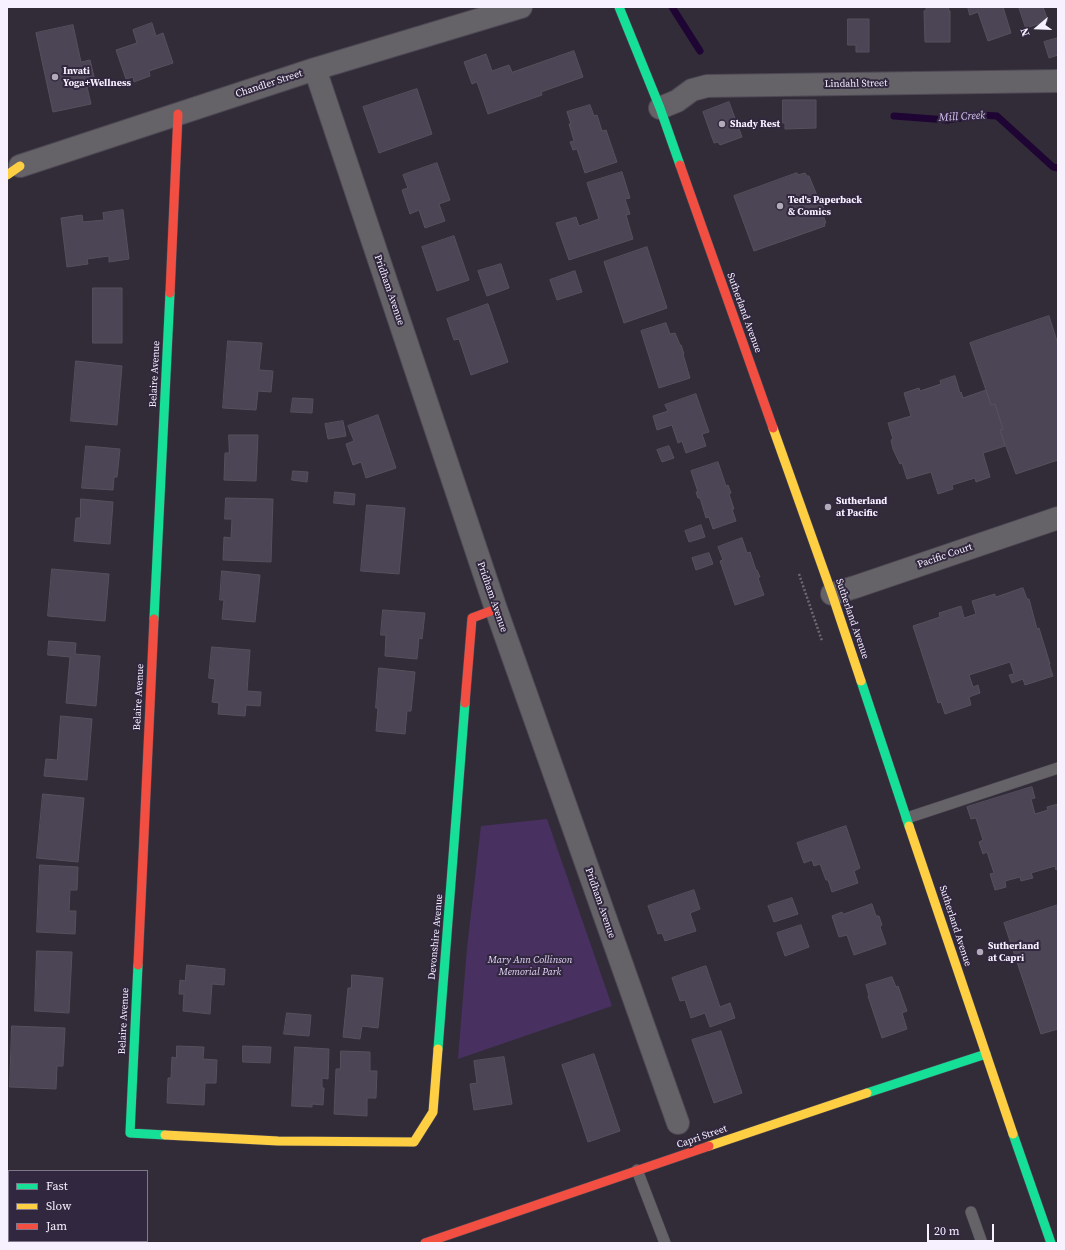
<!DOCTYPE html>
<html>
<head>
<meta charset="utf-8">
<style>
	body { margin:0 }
	#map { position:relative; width:1065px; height:1250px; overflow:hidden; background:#322c39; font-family:"Source Serif 4",serif }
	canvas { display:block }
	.frame { position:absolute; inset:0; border:8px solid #f6f0ff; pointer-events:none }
	.legend { position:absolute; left:8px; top:1170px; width:140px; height:72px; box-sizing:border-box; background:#31273e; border:1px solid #80778b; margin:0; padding:5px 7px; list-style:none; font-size:12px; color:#f6f0ff }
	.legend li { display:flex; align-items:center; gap:8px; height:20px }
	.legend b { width:20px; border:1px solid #80778b }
	.north { position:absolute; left:1017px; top:8px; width:40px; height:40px; -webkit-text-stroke:3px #31273e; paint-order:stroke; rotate:251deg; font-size:11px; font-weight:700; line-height:16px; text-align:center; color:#f6f0ff }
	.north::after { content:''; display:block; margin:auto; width:14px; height:18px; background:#f6f0ff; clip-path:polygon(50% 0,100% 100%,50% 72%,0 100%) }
	.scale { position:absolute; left:927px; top:1224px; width:67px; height:18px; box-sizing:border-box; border:2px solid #f6f0ff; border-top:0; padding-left:5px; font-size:12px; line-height:14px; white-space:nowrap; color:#f6f0ff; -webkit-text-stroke:3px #31273e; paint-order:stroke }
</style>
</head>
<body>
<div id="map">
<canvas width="1065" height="1250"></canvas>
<div class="frame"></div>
<ul class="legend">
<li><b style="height:5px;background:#16e098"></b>Fast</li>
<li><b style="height:5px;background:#ffcf43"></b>Slow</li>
<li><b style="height:5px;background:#f24e42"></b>Jam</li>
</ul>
<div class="north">N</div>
<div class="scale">20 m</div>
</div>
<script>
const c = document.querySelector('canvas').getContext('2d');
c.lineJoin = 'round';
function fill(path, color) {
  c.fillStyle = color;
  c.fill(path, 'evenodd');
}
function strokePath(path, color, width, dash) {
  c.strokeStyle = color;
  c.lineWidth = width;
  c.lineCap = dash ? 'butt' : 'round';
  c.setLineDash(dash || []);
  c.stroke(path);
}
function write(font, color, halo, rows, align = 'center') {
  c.font = font + ' "Source Serif 4",serif';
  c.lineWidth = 4;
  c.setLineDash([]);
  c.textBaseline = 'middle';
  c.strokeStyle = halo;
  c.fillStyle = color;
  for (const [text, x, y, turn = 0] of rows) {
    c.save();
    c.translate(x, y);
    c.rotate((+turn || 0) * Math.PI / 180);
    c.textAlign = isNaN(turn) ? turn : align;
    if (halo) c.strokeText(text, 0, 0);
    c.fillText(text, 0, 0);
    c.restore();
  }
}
fill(new Path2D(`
	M547,819L612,1006L458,1059L467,948L481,826Z`), '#483160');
strokePath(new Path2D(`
	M672,7L700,51
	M894,116L947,120L980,115L997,116L1053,167L1058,168`), '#1e0533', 7);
const building = new Path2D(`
	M926,7H948L949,11H950V42H925L924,11L926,10Z
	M968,7H1003L1011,33L988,41L978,12L970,15Z
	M1019,7H1043L1048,21L1026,28Z
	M848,19H869V52H856V45H848Z
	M152,23L156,36L163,33L173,63L149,71L150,76L134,82L133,77L126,79L116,50L137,43L133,30Z
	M73,25L81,62L90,60L96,85L87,87L91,104L53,112L36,33Z
	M1058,38V55L1049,58L1044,42Z
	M574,51L583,77L541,92L542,95L488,114L477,82L472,84L464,62L486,54L492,71L509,65L512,72Z
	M417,89L432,134L379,153L363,107Z
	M783,100H816V128L785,129V123H783Z
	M729,102L742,137L720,145L718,142L714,143L703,112Z
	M590,105L594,116L597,115L602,131L606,130L617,162L585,173L577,149L573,150L570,142L574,141L569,124H571L567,112Z
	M437,163L450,200L439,204L445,221L425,228L419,210L410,214L402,190L408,188L403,175Z
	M622,172L630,198L625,199L630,214L626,215L633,239L569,260L556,223L576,217L579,226L599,219L587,183Z
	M797,173L798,175L805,173L807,176H809L818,198H820L826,215H823L826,223H824L825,226L754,251L734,196Z
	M123,210L129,259L109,262V256L87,259L88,264L67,267L61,218L82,215L83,222L104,220L103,213Z
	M454,236L469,280L437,291L422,247Z
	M647,247L667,308L624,323L604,262Z
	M501,264L509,288L487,296L478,271Z
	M575,271L582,292L557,300L550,280Z
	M93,288H122V343H93Z
	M488,304L508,362L471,375L459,339L454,340L447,319Z
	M1049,316L1058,344V460L1016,474L1000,430L1003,429L995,404L991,405L970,343Z
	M666,323L670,334L675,333L680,345H681L684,354H683L690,378L659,388L641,331Z
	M228,341L262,343L259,370L273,371L271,392L258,391L256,410L223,408Z
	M76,361L122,366L117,425L71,421Z
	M955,376L960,393L961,392L963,398L986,390L991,405L995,404L1003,429L1000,430L1005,446L983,453L990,477L976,482L975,478L952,485L953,489L938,494L931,472L907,479L902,463L900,464L893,449L891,440L893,439L888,423L911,416L904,393L919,388L920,391L941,384L940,381Z
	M696,394L709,432L702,434L706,446L686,453L682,441L678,443L672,425L657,430L653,416L668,411L665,405Z
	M293,398L313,399L312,413L291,412Z
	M378,415L396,468L366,478L361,462L353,465L346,444L354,441L348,426Z
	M343,421L346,436L328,439L325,424Z
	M229,435H258L256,481L224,480L225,453H229Z
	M86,446L120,449L117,477H114L113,490L82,488Z
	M669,446L674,458L662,462L657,450Z
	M718,462L726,486L728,485L731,493L729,494L734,509H732L736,521L713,529L709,517L706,518L700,498H698L696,492H698L691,471Z
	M293,471L308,472L307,482L292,480Z
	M335,492L355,494L354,505L334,503Z
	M226,498L273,499L271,562L223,560L224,537L231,538L232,519H225Z
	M81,499L113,502L110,544L74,541L76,518H80Z
	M367,505L405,508L399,574L361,571Z
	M701,525L705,537L689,542L685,531Z
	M742,538L747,553L750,552L756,570H757L760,577L758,578L764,595L735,605L720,561L723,560L718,547Z
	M709,553L713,564L696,570L692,558Z
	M52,569L109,574L105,621L48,616Z
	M222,571L260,575L255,622L222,619L224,600H220Z
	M1023,588L1027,599H1029L1037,629L1039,628L1050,664H1049L1053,676L1025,685L1023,679L1012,683L1009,675L1014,674L1010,662L969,675L973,687L978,685L980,693L969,697L971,705L945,714L941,702L938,703L913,626L940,617L939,613L961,606L964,618L976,614L972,601L995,594V597Z
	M383,610L425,613L422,639L419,638L417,659L385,656L386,635H381Z
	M49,641L76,643L75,654L100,656L96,706L66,703L70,657L48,655Z
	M212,647L250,650L247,691L261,692L260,706L246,705L245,716L218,714L219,703L212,702L215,679L209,678Z
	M379,668L415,672L411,711H407L405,734L376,731L378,708H376Z
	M61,716L92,719L87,780L44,776L46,759L57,760Z
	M1032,787L1035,798L1031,799L1035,814L1048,810L1047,807L1058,804V869L1056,870L1055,866L1031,873L1033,878L1021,881L1020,877L1005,881L1006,887L995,890L990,874L994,873L987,852L983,854L979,842L983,840L976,818L971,819L967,807Z
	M43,794L84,798L78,862L37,858Z
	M846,826L860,868L854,871L858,883L832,892L828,880H826L820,864L814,866L812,860L804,863L797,843Z
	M40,865L78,867L77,890H70L69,911H76L75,934L37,932Z
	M694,890L700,909L690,913L696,931L665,941L662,933L658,934L648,906Z
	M792,898L798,914L774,922L768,906Z
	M872,904L876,916H879L882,925L880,927L886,944L854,955L847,935L839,937L832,916L842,912L843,914Z
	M1058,905V1029L1041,1034L1004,923Z
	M801,925L809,947L785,956L777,933Z
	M37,951L72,952L69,1013L35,1011Z
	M187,965L225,969L224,985L212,984L210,1014L183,1011L184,994H179L180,980L185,981Z
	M706,966L720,1007L730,1003L735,1018L710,1027L705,1013L691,1018L685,1000L680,1001L672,978Z
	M352,975L383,978L378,1028L362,1026L360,1039L343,1037L348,988H351Z
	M892,977L896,987L898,986L907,1011L902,1013L907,1029L882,1038L868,996H869L866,985Z
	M287,1013L311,1015L309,1036L284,1034Z
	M12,1026L65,1028L63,1066H57L56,1089L10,1087Z
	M721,1031L742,1093L714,1103L692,1040Z
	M177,1046L204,1047L203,1059L217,1060L216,1083H205L204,1105L167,1103L168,1078H171L172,1057L176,1058Z
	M243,1046L271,1047L270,1063L243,1062Z
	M295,1047L329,1049L328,1079L322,1078V1088H324L323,1105L312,1104V1107L292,1106Z
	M341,1051L370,1052V1071H377L376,1098H367V1116L334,1114L336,1069H340Z
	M594,1054L620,1131L588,1142L562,1065Z
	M504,1057L512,1104L474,1110L470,1084L477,1083L474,1061Z
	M7,1226H9V1241H59V1243H7Z`);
fill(building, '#4c4555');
strokePath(building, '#55505c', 1);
const lane = new Path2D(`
	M907,818L1058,768
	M637,1170L665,1243
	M971,1212L982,1243`);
const street = new Path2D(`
	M315,69L496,609L678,1123
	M660,108L677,101L692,90L707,86L1058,81
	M20,166L315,69L521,7
	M832,594L855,587L1058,518`);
const fast = new Path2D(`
	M619,7L660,108L680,165
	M154,619L170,293
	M861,681L909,826
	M138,965L130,1133L165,1135
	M438,1049L465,703
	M867,1093L986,1054
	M1013,1134L1051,1243`);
const slow = new Path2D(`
	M7,175L20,166
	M773,428L832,594L861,681
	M909,826L1013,1134
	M165,1135L278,1141L414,1142L433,1112L438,1049
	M709,1146L867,1093`);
const jam = new Path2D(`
	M680,165L773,428
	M170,293L178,114
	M465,703L472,618L496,609
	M138,965L154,619
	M425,1243L709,1146`);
strokePath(lane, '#4d4854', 12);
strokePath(street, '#4d4854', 24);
strokePath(fast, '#4d4854', 10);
strokePath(slow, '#4d4854', 10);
strokePath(jam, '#4d4854', 10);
strokePath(new Path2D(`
	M799,574L822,641
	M7,1216H9`), '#6c696f', 2.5, [2, 2]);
strokePath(lane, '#656268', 11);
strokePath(street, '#656268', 22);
strokePath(fast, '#16e098', 9);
strokePath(slow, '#ffcf43', 9);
strokePath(jam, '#f24e42', 9);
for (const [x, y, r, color] of [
	[55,77,4,"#b1abba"],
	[722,124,4,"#b1abba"],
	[780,206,4,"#b1abba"],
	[828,507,4,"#b1abba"],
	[980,952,4,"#b1abba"]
]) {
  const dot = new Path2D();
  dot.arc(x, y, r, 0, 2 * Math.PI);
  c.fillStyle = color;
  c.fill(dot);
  strokePath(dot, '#31273e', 1.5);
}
write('bold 10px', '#f6f0ff', '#31273e', [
	["Invati",63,71],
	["Yoga+Wellness",63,83],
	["Shady Rest",730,124],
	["Ted's Paperback",788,200],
	["& Comics",788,212],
	["Sutherland",836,501],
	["at Pacific",836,513],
	["Sutherland",988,946],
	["at Capri",988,958]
], 'left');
write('10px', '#f6f0ff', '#31273e', [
	["Chandler Street",269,84,-18],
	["Lindahl Street",856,84,-1],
	["Pridham Avenue",389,290,71],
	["Sutherland Avenue",744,313,70],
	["Belaire Avenue",155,374,-87],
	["Pacific Court",945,556,-19],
	["Pridham Avenue",492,597,71],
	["Sutherland Avenue",852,619,71],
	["Belaire Avenue",139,697,-87],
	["Pridham Avenue",600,903,71],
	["Sutherland Avenue",955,926,72],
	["Devonshire Avenue",436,937,-85],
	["Belaire Avenue",124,1021,-87],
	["Capri Street",702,1137,-19]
]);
write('italic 10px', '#e1d3f5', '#31273e', [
	["Mary Ann Collinson",530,960],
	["Memorial Park",530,972]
]);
write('italic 11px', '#dbc5f8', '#31273e', [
	["Mill Creek",962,117,-3]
]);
</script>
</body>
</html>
